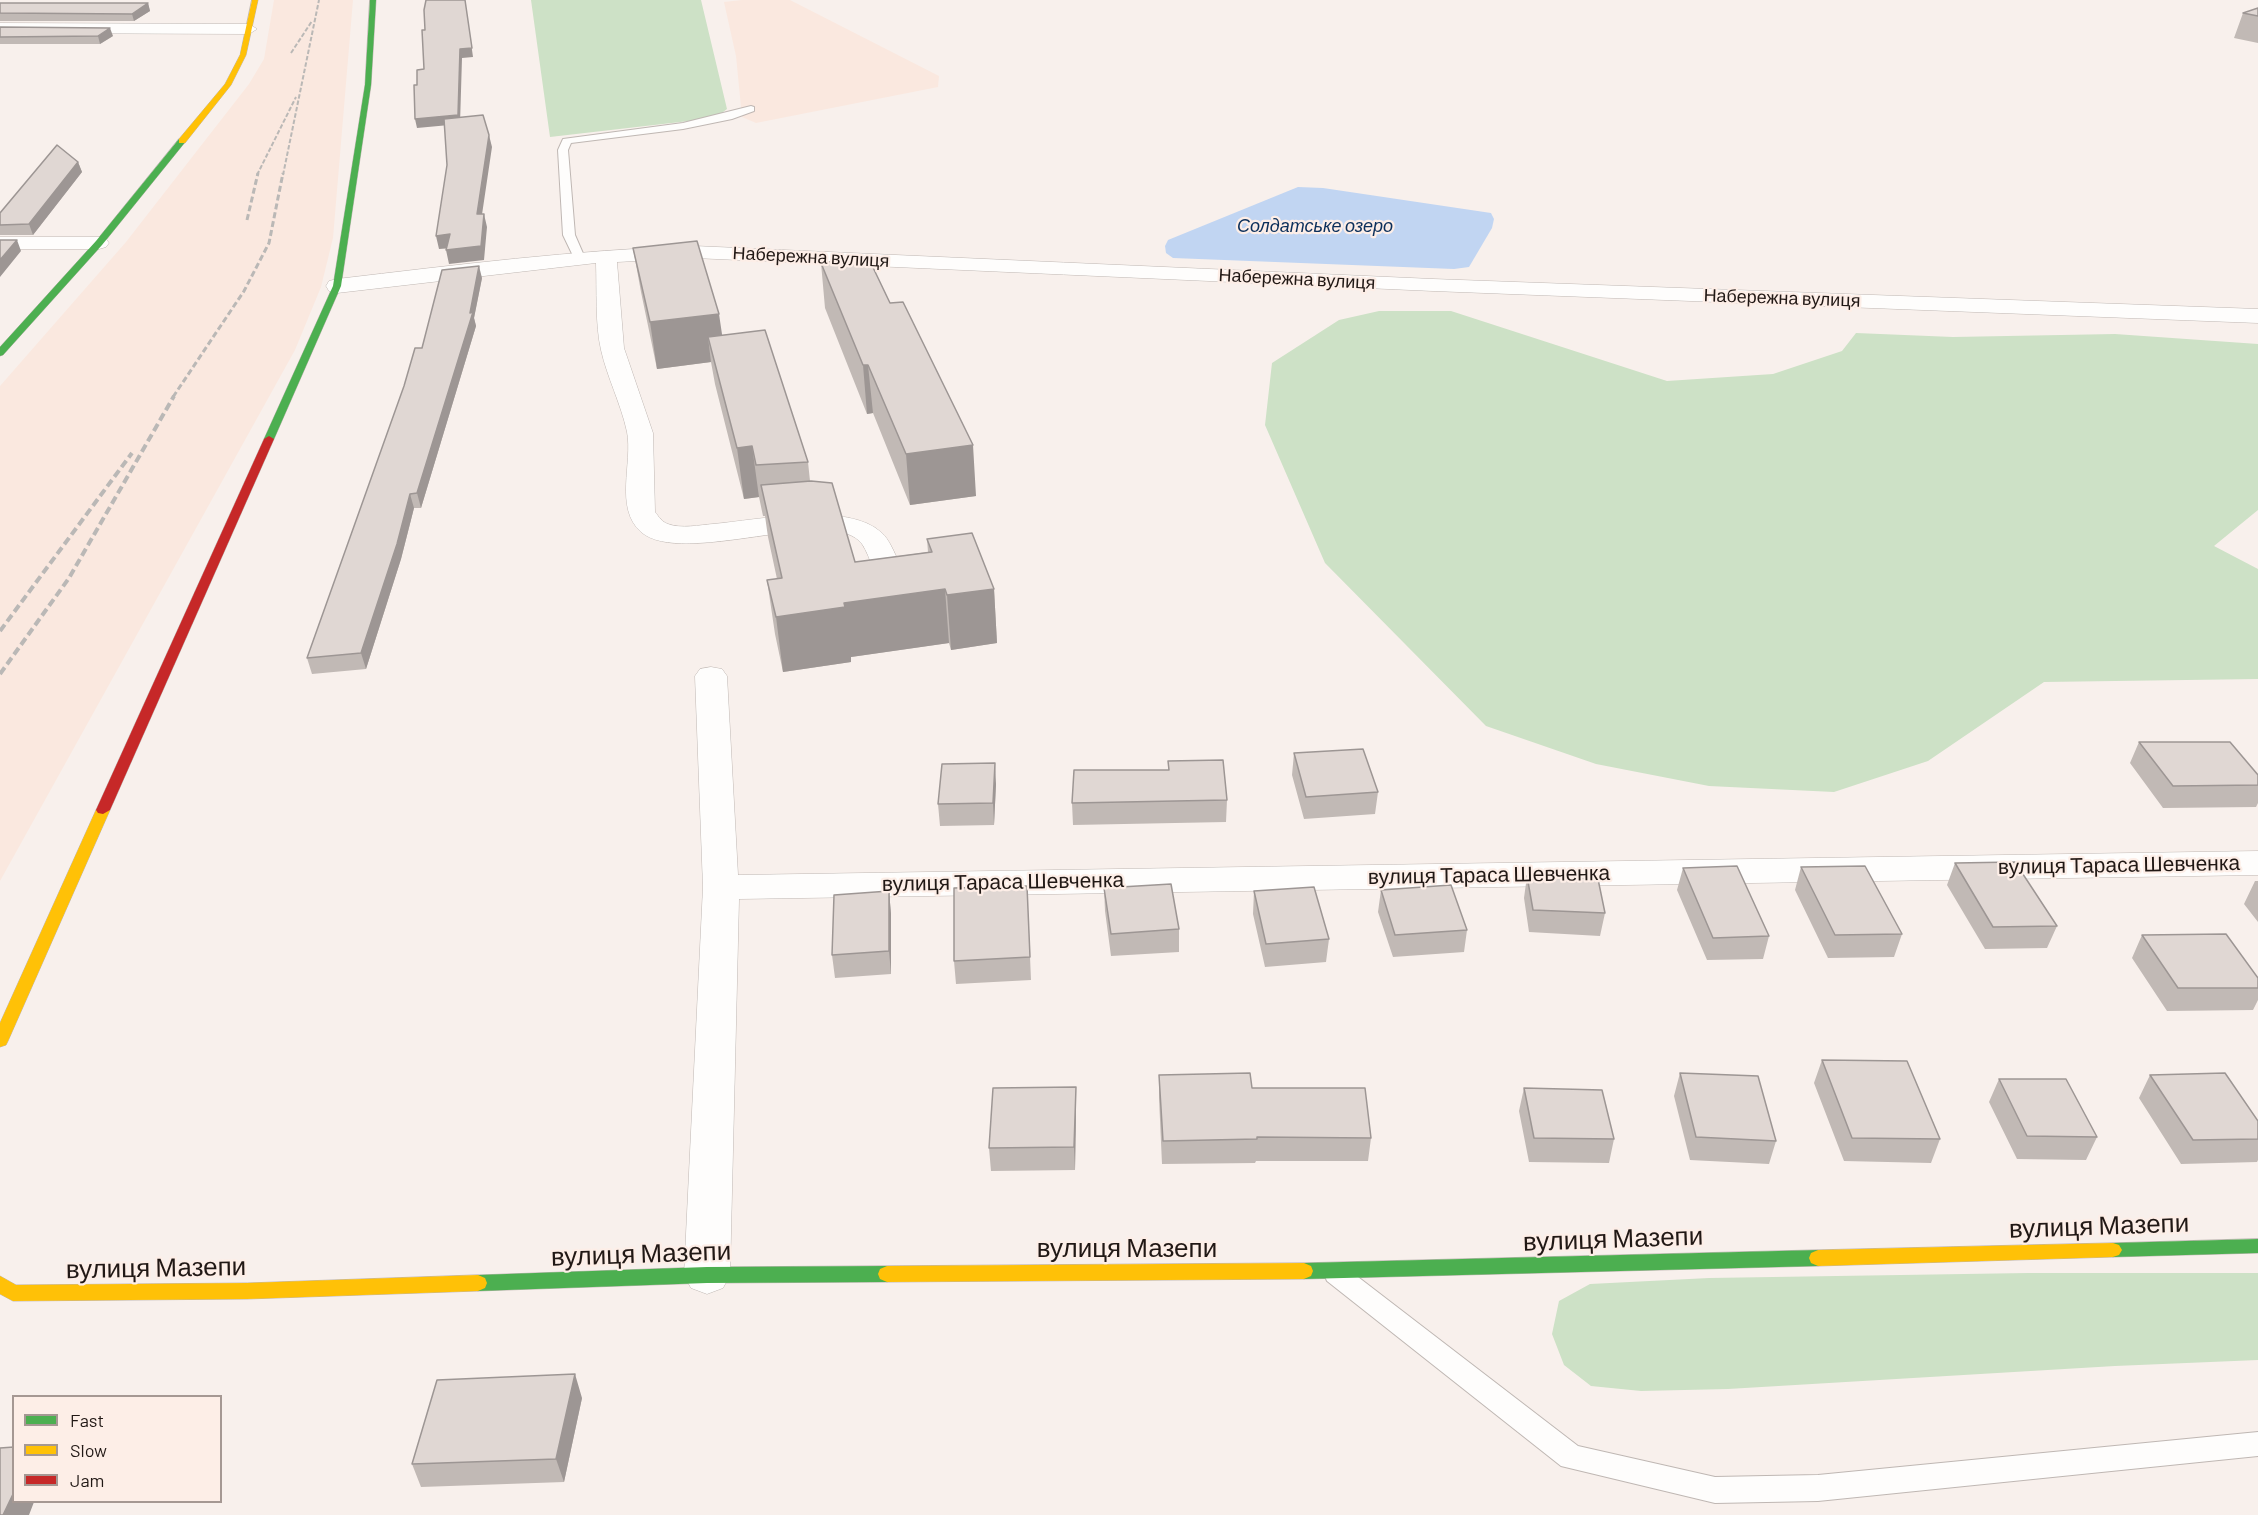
<!DOCTYPE html>
<html>
<head>
<meta charset="utf-8">
<style>
	body { margin:0 }
	#map { position:relative; width:2258px; height:1515px; overflow:hidden; background:#f8f0ec; font-family:Barlow,sans-serif }
	canvas { display:block }
	.legend { position:absolute; left:12px; top:1395px; width:210px; height:108px; box-sizing:border-box; background:#fdeee7; border:2px solid #a59893; margin:0; padding:8px 10px; list-style:none; font-size:18px; color:#211815 }
	.legend li { display:flex; align-items:center; gap:12px; height:30px }
	.legend b { width:30px; border:2px solid #a59893 }
</style>
</head>
<body>
<div id="map">
<canvas width="2258" height="1515"></canvas>
<ul class="legend">
<li><b style="height:8px;background:#4caf50"></b>Fast</li>
<li><b style="height:8px;background:#ffc107"></b>Slow</li>
<li><b style="height:8px;background:#c62828"></b>Jam</li>
</ul>
</div>
<script>
const c = document.querySelector('canvas').getContext('2d');
c.lineJoin = 'round';
function fill(path, color) {
  c.fillStyle = color;
  c.fill(path, 'evenodd');
}
function strokePath(path, color, width, dash) {
  c.strokeStyle = color;
  c.lineWidth = width;
  c.lineCap = dash ? 'butt' : 'round';
  c.setLineDash(dash || []);
  c.stroke(path);
}
function write(font, color, halo, rows, align = 'center') {
  c.font = font + ' Barlow,sans-serif';
  c.lineWidth = 4.5;
  c.setLineDash([]);
  c.textBaseline = 'middle';
  c.strokeStyle = halo;
  c.fillStyle = color;
  for (const [text, x, y, turn = 0] of rows) {
    c.save();
    c.translate(x, y);
    c.rotate((+turn || 0) * Math.PI / 180);
    c.textAlign = isNaN(turn) ? turn : align;
    if (halo) c.strokeText(text, 0, 0);
    c.fillText(text, 0, 0);
    c.restore();
  }
}
fill(new Path2D(`
	M274,0H353L333,238L321,287L295,350L0,881V386L126,242L249,84L264,59Z
	M742,0H790L939,76L938,87L756,123L742,117L736,56L724,2Z`), '#fae8df');
fill(new Path2D(`
	M531,0H701L727,109L715,118L550,137Z
	M1379,311H1451L1667,381L1773,374L1842,351L1856,333L1953,337L2115,334L2258,344V510L2214,546L2258,569V679L2044,682L1928,761L1834,792L1709,786L1596,764L1486,726L1325,563L1265,425L1272,363L1339,320Z
	M2028,1273H2258V1360L2115,1366L1728,1389L1641,1391L1591,1386L1564,1365L1552,1334L1559,1301L1590,1284L1709,1278Z`), '#cde1c6');
fill(new Path2D(`
	M1298,187L1323,188L1491,213L1494,219L1492,228L1469,267L1454,269L1173,258L1166,253L1165,246L1168,240Z`), '#c1d5f2');
const lane = new Path2D(`
	M751,106L754,107V111L732,119L683,129L571,143L568,150L575,235L585,258L583,260H575L563,235L558,150L563,139L683,123Z
	M1336,1264L1345,1267L1578,1446L1715,1477L1818,1475L2258,1432V1456L1818,1501L1715,1503L1561,1466L1327,1281L1324,1274L1327,1267Z`);
const street = new Path2D(`
	M0,23L249,24L257,29L249,34L0,33Z
	M0,237H99L106,239L109,243L106,247L99,249H0Z
	M694,246L1433,279L2258,309V323L1433,291L694,258L617,262L624,348L653,433L655,512C659,517 662,522 668,524C681,529 700,525 713,524C758,520 848,501 882,533C895,545 905,582 913,599L908,605L898,608L888,605L883,599C877,584 871,557 862,544C833,504 683,568 641,532C614,508 633,463 627,432C621,404 607,377 601,350C595,324 597,290 596,263L337,293L329,291L326,286L329,281L337,279C456,265 574,250 694,246Z
	M711,667L722,669L727,676L738,875L2258,851V875L739,899L730,1275L723,1288L707,1294L691,1288L684,1275L703,887L695,676L700,669Z`);
const fast = new Path2D(`
	M370,0H376L371,85L341,286L274,439L269,442L264,439L333,286L365,85Z
	M179,139L186,141L102,245L3,355L0,356V347L96,241Z
	M2258,1239V1253L2113,1257L2107,1255L2104,1250L2107,1245L2113,1243Z
	M1818,1250L1825,1253L1827,1258L1825,1263L1818,1266L1304,1279L1297,1276L1295,1271L1297,1266L1304,1263Z
	M887,1266L894,1269L896,1274L894,1279L887,1282L707,1283L478,1291L471,1288L469,1283L471,1278L478,1275L707,1267Z`);
const slow = new Path2D(`
	M252,0H258L246,55L231,85L185,143H179V139L225,84L240,55Z
	M103,806L110,810L8,1041L6,1045L0,1047V1023L96,810Z
	M2113,1243L2119,1245L2122,1250L2119,1255L2113,1257L1818,1266L1811,1263L1809,1258L1811,1253L1818,1250Z
	M1304,1263L1311,1266L1313,1271L1311,1276L1304,1279L887,1282L880,1279L878,1274L880,1269L887,1266Z
	M478,1275L485,1278L487,1283L485,1288L478,1291L247,1299L13,1301L0,1294V1276L16,1285L247,1283Z`);
const jam = new Path2D(`
	M269,436L274,439L110,810L103,814L98,813L96,810L264,439Z`);
strokePath(lane, '#bfb7b3', 2);
strokePath(street, '#bfb7b3', 1);
strokePath(fast, '#bfb7b3', 1);
strokePath(slow, '#bfb7b3', 1);
strokePath(jam, '#bfb7b3', 1);
fill(lane, '#fefdfc');
fill(street, '#fefdfc');
fill(fast, '#4caf50');
fill(slow, '#ffc107');
fill(jam, '#c62828');
strokePath(new Path2D(`
	M291,53L312,21
	M257,175L296,97
	M283,175L319,0`), '#bab8b6', 2, [4.5, 2]);
strokePath(new Path2D(`
	M247,220L258,173
	M173,397L244,291L269,243L283,173`), '#bab8b6', 3, [6, 3]);
strokePath(new Path2D(`
	M0,631L132,453
	M0,674L69,578L174,396`), '#bab8b6', 4, [8, 4]);
fill(new Path2D(`
	M0,3H148L150,11L134,21H0Z
	M2243,13L2258,16V43L2234,38Z
	M0,27L113,36L100,44H0Z
	M78,162L82,172L33,235H0V213Z
	M633,248L722,335L808,462L810,481L855,562L928,552L927,539L994,589L997,643L951,650L949,643L851,657V662L783,672L775,634L767,580L777,579L768,537L765,516H763L759,497L744,499L715,384L711,362L657,369L641,292Z
	M821,263L890,303L976,496L910,505L873,413L867,414L825,308Z
	M482,278L474,318L476,326L421,508H414L401,559L366,669L312,674L307,658L422,348Z
	M2139,742L2258,775V803L2256,807L2163,808L2130,763Z
	M1294,753L1378,792L1375,814L1304,819L1292,775Z
	M1168,761L1227,800L1226,822L1073,825L1072,803L1168,770Z
	M996,784L994,825L940,826L938,804Z
	M1955,863L2057,926L2047,948L1985,949L1947,885Z
	M1801,867L1902,934L1894,957L1828,958L1795,890Z
	M1683,868L1769,936L1763,959L1707,960L1677,890Z
	M1527,876L1605,913L1600,936L1529,932L1524,898Z
	M2255,881H2258V922L2244,904Z
	M1027,886L1031,980L956,984L954,961Z
	M1104,888L1179,929V952L1111,956L1105,911Z
	M1381,890L1467,930L1464,952L1393,957L1378,912Z
	M889,891L891,914V974L835,978L832,955Z
	M1254,891L1329,939L1326,962L1265,967L1253,914Z
	M2142,935L2258,978V1000L2253,1010L2167,1011L2132,958Z
	M1822,1060L1940,1139L1931,1163L1844,1161L1814,1083Z
	M1680,1073L1776,1141L1769,1164L1690,1160L1674,1096Z
	M1159,1075L1252,1088L1371,1138L1368,1161H1256L1255,1163L1162,1164L1159,1098Z
	M2150,1075L2258,1121V1160L2257,1162L2181,1164L2139,1098Z
	M1999,1079L2097,1137L2086,1160L2017,1159L1989,1102Z
	M1524,1088L1614,1139L1609,1163L1529,1162L1519,1111Z
	M1076,1111L1075,1170L991,1171L989,1148Z
	M582,1398L564,1482L421,1487L412,1464Z`), '#c1b9b5');
fill(new Path2D(`
	M465,0L473,57L462,58L460,124L417,128L415,119L460,49Z
	M148,3L150,11L134,21L132,14Z
	M110,28L113,36L100,44L98,36Z
	M489,135L492,147L480,228L477,214Z
	M78,162L82,172L33,235L29,224Z
	M484,214L487,227L484,260L449,264L446,250Z
	M450,234L453,248L439,249L436,236Z
	M17,240L21,251L0,277V260Z
	M479,266L482,278L474,318L476,326L421,508L417,493L470,313Z
	M719,314L726,361L708,337L711,362L657,369L650,322Z
	M863,365H868L873,413L867,414Z
	M973,445L976,496L910,505L906,454Z
	M752,446L759,497L744,499L737,448Z
	M410,494L414,508L401,559L366,669L361,653Z
	M945,589L949,643L851,657V662L783,672L776,617L844,603Z
	M994,589L997,643L951,650L947,595Z
	M995,763L996,784L994,825L993,803Z
	M889,891L891,914V974L889,951Z
	M1076,1087V1111L1075,1170L1074,1147Z
	M575,1374L582,1398L564,1482L556,1459Z
	M14,1492V1502H34L29,1515H3Z`), '#9d9694');
const building = new Path2D(`
	M426,0H465L472,48L460,49L458,115L415,119L414,85H417V70L424,69L422,30H425L424,10Z
	M0,3H148L132,14L0,13Z
	M2258,8V16L2243,13Z
	M0,27L110,28L98,36L0,37Z
	M483,115L489,135L477,214H484L481,246L446,250L450,234L436,236L447,165L444,119Z
	M57,145L78,162L29,224L0,225V213Z
	M0,240H17L0,260Z
	M697,241L719,314L650,322L633,248Z
	M868,257L890,303L903,302L973,445L906,454L868,365H863L821,263Z
	M479,266L470,313L473,312L417,493L410,494L397,544L361,653L307,658L404,386L415,348H422L442,270Z
	M765,330L808,462L756,465L752,446L737,448L708,337Z
	M811,481L832,483L855,562L932,552L927,539L972,533L994,589L947,595L945,589L844,603L845,607L776,617L767,580L782,578L761,485Z
	M2139,742H2230L2258,775V785L2173,786Z
	M1363,749L1378,792L1306,797L1294,753Z
	M1223,760L1227,800L1072,803L1074,770H1169L1168,761Z
	M995,763L993,803L938,804L942,764Z
	M2015,862L2057,926L1993,927L1955,863Z
	M1737,866L1769,936L1713,938L1683,868Z
	M1865,866L1902,934L1835,935L1801,867Z
	M1527,876L1598,879L1605,913L1533,910Z
	M1171,884L1179,929L1111,934L1104,888Z
	M1451,885L1467,930L1395,935L1381,890Z
	M1027,886L1030,957L954,961V888Z
	M1314,887L1329,939L1266,944L1254,891Z
	M889,891V951L832,955L834,895Z
	M2226,934L2258,978V988H2178L2142,935Z
	M1822,1060L1907,1061L1940,1139L1852,1138Z
	M1250,1073L1252,1088H1365L1371,1138L1257,1137V1139L1163,1141L1159,1075Z
	M1680,1073L1758,1076L1776,1141L1696,1137Z
	M2225,1073L2258,1121V1139L2193,1140L2150,1075Z
	M1999,1079H2066L2097,1137L2027,1136Z
	M1076,1087L1074,1147L989,1148L993,1088Z
	M1524,1088L1602,1090L1614,1139L1534,1138Z
	M575,1374L556,1459L412,1464L437,1380Z
	M14,1447V1492L3,1515H0V1448Z`);
fill(building, '#e0d7d3');
strokePath(building, '#9d9694', 1.5);
write('italic 18px', '#0b2f5b', '#fdeee7', [
	["Солдатське озеро",1315,226]
]);
write('18px', '#211815', '#fdeee7', [
	["Набережна вулиця",811,257,3],
	["Набережна вулиця",1297,279,3],
	["Набережна вулиця",1782,298,2]
]);
write('21px', '#211815', '#fdeee7', [
	["вулиця Тараса Шевченка",2119,865,-1],
	["вулиця Тараса Шевченка",1489,875,-1],
	["вулиця Тараса Шевченка",1003,882,-1]
]);
write('26px', '#211815', '#fdeee7', [
	["вулиця Мазепи",2099,1226,-2],
	["вулиця Мазепи",1613,1239,-2],
	["вулиця Мазепи",1127,1248],
	["вулиця Мазепи",641,1254,-2],
	["вулиця Мазепи",156,1268,-1]
]);
</script>
</body>
</html>
